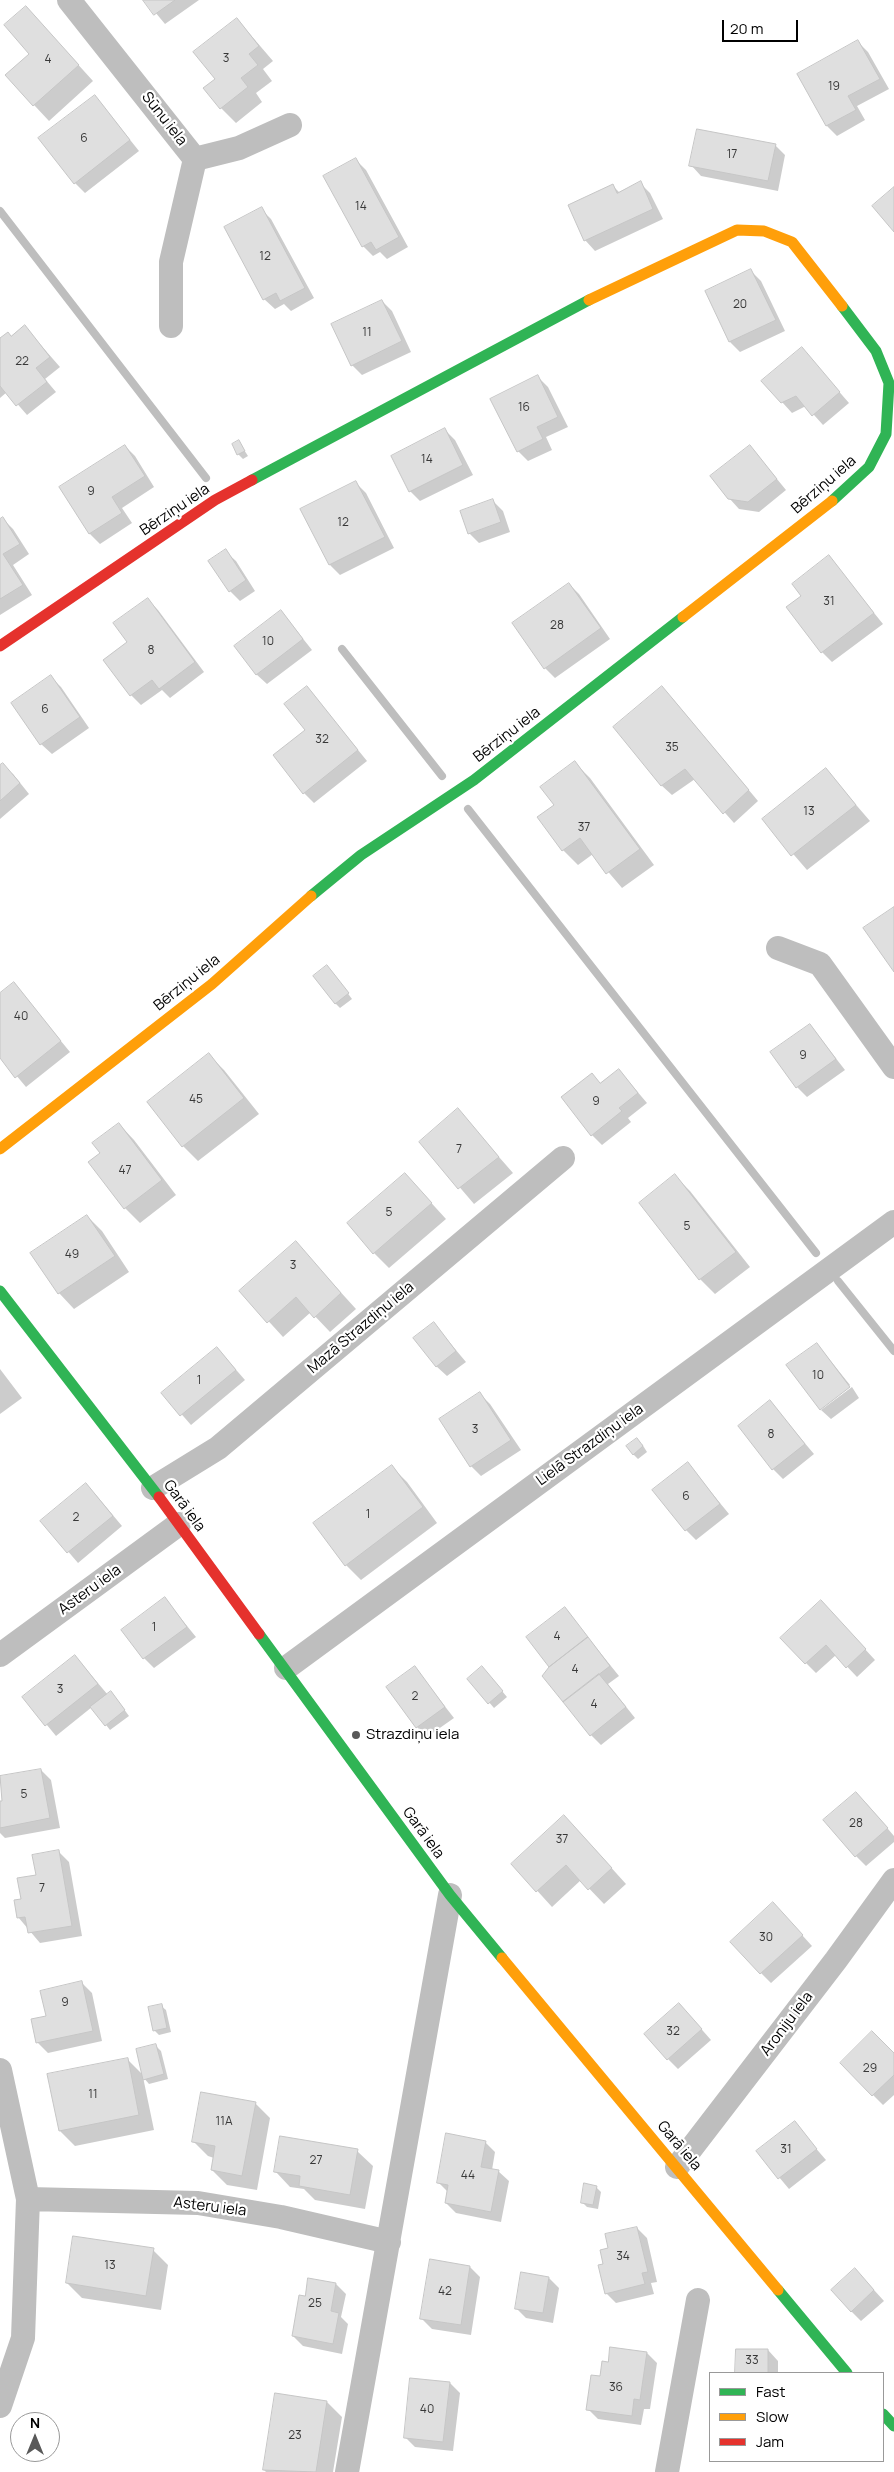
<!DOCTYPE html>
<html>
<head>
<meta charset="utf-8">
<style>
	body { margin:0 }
	#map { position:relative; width:894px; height:2472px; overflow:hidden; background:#fff; font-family:Manrope,sans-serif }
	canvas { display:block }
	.legend { position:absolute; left:709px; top:2372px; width:175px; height:90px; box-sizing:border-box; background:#fff; border:1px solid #999; margin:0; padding:6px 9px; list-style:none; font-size:15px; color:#000 }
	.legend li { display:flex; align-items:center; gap:10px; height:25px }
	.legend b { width:25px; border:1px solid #999 }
	.north { position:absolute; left:10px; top:2412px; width:50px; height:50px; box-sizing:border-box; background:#fff; border:1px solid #999; border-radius:50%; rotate:0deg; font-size:14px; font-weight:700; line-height:20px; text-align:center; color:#000 }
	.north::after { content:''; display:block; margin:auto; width:18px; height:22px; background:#595959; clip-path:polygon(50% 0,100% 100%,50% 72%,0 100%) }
	.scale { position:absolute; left:722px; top:20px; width:76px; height:22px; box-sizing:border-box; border:2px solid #000; border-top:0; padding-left:6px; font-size:15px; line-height:18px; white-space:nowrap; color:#000; -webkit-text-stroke:4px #fff; paint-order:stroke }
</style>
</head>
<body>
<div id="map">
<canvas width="894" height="2472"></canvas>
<ul class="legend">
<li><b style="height:6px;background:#30b455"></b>Fast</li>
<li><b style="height:6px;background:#ff9f0a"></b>Slow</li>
<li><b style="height:6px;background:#e5322d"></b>Jam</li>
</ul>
<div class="north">N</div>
<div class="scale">20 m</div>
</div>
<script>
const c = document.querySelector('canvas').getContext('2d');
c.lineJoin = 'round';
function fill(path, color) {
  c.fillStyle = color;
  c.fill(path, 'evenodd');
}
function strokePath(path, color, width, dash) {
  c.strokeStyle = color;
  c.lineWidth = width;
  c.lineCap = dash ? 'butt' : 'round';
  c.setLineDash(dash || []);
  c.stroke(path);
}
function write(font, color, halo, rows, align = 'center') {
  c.font = font + ' Manrope,sans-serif';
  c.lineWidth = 4.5;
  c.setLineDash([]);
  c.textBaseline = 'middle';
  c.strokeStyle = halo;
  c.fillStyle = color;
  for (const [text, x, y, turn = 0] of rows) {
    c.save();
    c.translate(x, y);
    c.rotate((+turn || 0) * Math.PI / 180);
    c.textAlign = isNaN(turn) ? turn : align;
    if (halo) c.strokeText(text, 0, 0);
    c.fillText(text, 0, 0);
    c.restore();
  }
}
fill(new Path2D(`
	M145,0H199L165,24Z
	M26,7L93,81L49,121L6,75L31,54Z
	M237,19L273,61L263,69L272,81L256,93L262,102L236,123L221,108L216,79Z
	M858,42L868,52L889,89L857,106L865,120L837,136L827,126L799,74Z
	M95,96L139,151L85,193L75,183Z
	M775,145L785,155L778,191L701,176L691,165Z
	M356,160L366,170L408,247L387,259L380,252L373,256L363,246Z
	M640,183L650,193L663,219L595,251L585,240L613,186L620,193Z
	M261,209L271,219L314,298L291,311L284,304L275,309L264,299Z
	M751,271L761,281L785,331L740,352L730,342Z
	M382,301L392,311L411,352L362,375L352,365Z
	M24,326L60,367L45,379L56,392L27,415L7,392L0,398V339L11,337Z
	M802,349L849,403L823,425L806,406L792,413L782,402Z
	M538,377L548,387L568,427L546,437L552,450L528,461L518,451Z
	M445,430L455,440L473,475L420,501L410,491Z
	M239,442L248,456L243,459L238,454Z
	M125,446L135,456L154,487L122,508L132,523L100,544L90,534L60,488Z
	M750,446L786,490L759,512L739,509L729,498Z
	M356,483L366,493L394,548L340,575L330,565L302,509Z
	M493,501L503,511L510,532L479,543L469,533Z
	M3,519L13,529L29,554L13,565L32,595L0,615V521Z
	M225,551L236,561L255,591L240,601L230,591Z
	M829,557L883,624L832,662L822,652L803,597Z
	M569,584L579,594L610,639L555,678L545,668L514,624Z
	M148,600L158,610L204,672L170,698L162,690L141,705L131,695L129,642Z
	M281,611L312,650L267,684L256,674Z
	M51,677L61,687L89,728L52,754L41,744L13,703Z
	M307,687L367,761L314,803L304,793Z
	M672,698L758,801L734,823L695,779L672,795L661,785Z
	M575,763L590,778L654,865L622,888L593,854L578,865L563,850L555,805Z
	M0,766L13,774L29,794L0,819Z
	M826,770L870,821L807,870L763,819Z
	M332,972L352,999L340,1008L336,1004Z
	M14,984L70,1052L26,1087L0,1056V995Z
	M810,1025L845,1070L807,1097L797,1087Z
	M209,1055L224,1070L259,1114L198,1161L183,1146Z
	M619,1070L647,1103L628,1118L631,1122L602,1145L592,1135V1075L601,1084Z
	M458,1110L513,1173L474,1204L421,1142Z
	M119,1124L134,1140L176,1195L140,1223L125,1208L102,1153Z
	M405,1174L446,1219L389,1268L374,1253Z
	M675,1176L690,1191L750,1267L715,1294L700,1279L641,1203Z
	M87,1216L102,1231L129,1272L74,1309L59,1293L32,1254Z
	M296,1243L356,1309L330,1332L311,1312L283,1337L241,1291Z
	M434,1324L466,1362L447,1376L436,1366Z
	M817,1344L850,1385L820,1408Z
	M217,1348L245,1380L191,1425L163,1393Z
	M0,1369L22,1398L0,1414Z
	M852,1387L859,1398L831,1419L821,1410Z
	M480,1394L490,1404L521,1450L481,1476L471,1466L441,1420Z
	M770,1402L814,1454L783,1479L773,1469Z
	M642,1444L647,1452L638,1459L633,1454Z
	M688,1464L729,1514L696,1540L686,1530Z
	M392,1467L407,1482L437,1523L361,1580L346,1565Z
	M96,1495L122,1526L78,1563L42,1521Z
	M165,1599L196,1637L154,1668L144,1658Z
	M565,1609L619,1676L608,1684L635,1718L601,1745L591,1735L550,1667Z
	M831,1612L875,1660L857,1677L836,1655L816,1673L806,1663Z
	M75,1656L108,1695L115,1697L129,1716L110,1730L92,1707L56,1736L24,1697Z
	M415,1668L454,1718L427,1737L417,1727Z
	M487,1673L507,1697L494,1708L469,1679Z
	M41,1770L51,1780L60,1828L5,1838L0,1833V1803L4,1802L0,1778Z
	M866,1803L894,1836V1842L866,1866L856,1856Z
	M579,1832L626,1884L604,1904L581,1880L552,1907L513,1864Z
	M58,1851L69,1862L82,1936L40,1943L18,1917L23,1900L37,1876Z
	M783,1914L812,1946L771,1983L761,1973Z
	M82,1983L92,1993L102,2041L48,2053L37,2042Z
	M161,2006L166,2010L171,2032L159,2035L154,2030Z
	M689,2015L711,2040L678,2069L668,2059Z
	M156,2046L161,2051L168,2079L149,2084L143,2077L154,2130L75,2146L60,2131L127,2059L144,2076Z
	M894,2055V2095L883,2105L841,2063Z
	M255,2103L270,2118L257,2190L227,2185L212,2170L214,2158L208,2156L193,2141Z
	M794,2123L826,2160L789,2189L758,2152Z
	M485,2142L495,2152L492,2170L498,2171L509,2181L501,2222L456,2213L446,2203L448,2192L438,2182Z
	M357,2151L373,2166L365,2209L315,2200L304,2189L290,2187L275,2171Z
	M596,2187L601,2192L598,2209L587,2207L582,2202Z
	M637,2228L647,2238L657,2282L651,2283L654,2294L616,2303L606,2293L605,2265L610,2249Z
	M153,2250L168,2265L161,2310L82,2298L67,2283Z
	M470,2267L480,2277L471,2335L432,2329L422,2319Z
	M549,2278L559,2288L553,2323L526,2318L516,2308Z
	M865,2280L884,2301L861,2321L851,2311Z
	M336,2284L346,2294L341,2317L348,2324L342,2354L303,2346L293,2336Z
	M737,2350H768L778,2361V2373H736Z
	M647,2353L657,2363L650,2409H644L641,2425L598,2419L588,2409L609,2363Z
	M450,2383L460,2393L453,2451L415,2447L405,2437Z
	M327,2402L342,2417L333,2472H266L264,2470Z`), '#0003');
strokePath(new Path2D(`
	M0,211L206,478
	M342,649L442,776
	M468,809L816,1253
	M838,1281L894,1351`), '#bebebe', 8);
const building = new Path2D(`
	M143,0H175L154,15Z
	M26,6L79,65L33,106L5,75L29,54L4,25Z
	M237,18L259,46L249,54L258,65L241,78L248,87L220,109L203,88L215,79L193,52Z
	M858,40L880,79L848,96L856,110L826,126L797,74Z
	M95,95L130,140L74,184L38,138Z
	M697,129L776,144L768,181L689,166Z
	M356,158L399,237L376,250L371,242L362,247L323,176Z
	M641,181L653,209L584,241L568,205L613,184L617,193Z
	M894,187V232L872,206Z
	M262,207L305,288L280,301L276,293L263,300L224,227Z
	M751,269L776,320L729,342L705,291Z
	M382,300L402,341L351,366L331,324Z
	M25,325L50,357L36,368L47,382L16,406L0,386V338L8,332L11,336Z
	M802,347L840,392L812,416L796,396L781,403L761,381Z
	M538,375L558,417L537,427L543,439L517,452L490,399Z
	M445,428L463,465L409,492L391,456Z
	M239,440L245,451L237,455L232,444Z
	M125,445L145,476L112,497L122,513L89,534L59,487Z
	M750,445L777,479L748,502L728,499L710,476Z
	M356,481L385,537L329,565L300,509Z
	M493,499L501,522L468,534L460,511Z
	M3,517L20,544L3,554L23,585L0,599V519Z
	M226,549L246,580L229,592L208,561Z
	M829,555L874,613L821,653L786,607L801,596L792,584Z
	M569,583L601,628L544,669L512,623Z
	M148,598L195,662L159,689L152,680L130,696L103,660L127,642L113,623Z
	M281,610L303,639L256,675L234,646Z
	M51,675L80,717L40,745L11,703Z
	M307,686L358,750L303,794L273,755L305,730L284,704Z
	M662,686L749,790L723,814L685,769L661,786L613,727Z
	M575,761L640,849L606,874L580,838L562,851L537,817L554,805L540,787Z
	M3,763L20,783L0,801V765Z
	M826,768L856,805L791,856L762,819Z
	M894,907V972L863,928Z
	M327,965L349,993L335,1004L313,976Z
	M14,982L61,1041L15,1078L0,1058V993Z
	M810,1024L836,1059L796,1088L770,1052Z
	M209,1053L244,1098L182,1147L147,1102Z
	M619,1069L638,1093L619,1108L622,1111L591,1136L561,1097L592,1073L600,1083Z
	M458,1108L499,1157L458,1189L419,1142Z
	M119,1123L162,1180L124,1209L88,1162L100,1153L92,1143Z
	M405,1173L432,1203L373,1254L347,1223Z
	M675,1174L736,1252L699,1280L639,1203Z
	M87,1215L115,1256L58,1294L30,1253Z
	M296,1241L341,1293L314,1318L296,1297L267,1323L239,1291Z
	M434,1322L456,1351L436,1367L413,1338Z
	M817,1343L850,1387L820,1410L786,1365Z
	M217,1347L236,1370L180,1416L161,1393Z
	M480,1392L511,1440L470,1467L439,1419Z
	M770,1400L805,1444L772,1470L738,1426Z
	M637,1438L643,1446L633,1455L626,1446Z
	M688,1462L720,1504L685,1531L652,1490Z
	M392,1465L423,1507L345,1566L313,1523Z
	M86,1483L113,1516L67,1553L40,1521Z
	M165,1597L187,1627L143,1659L121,1630Z
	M821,1600L866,1649L846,1668L826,1645L805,1664L780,1638Z
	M565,1607L588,1637L549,1667L526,1637Z
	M588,1637L610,1666L563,1702L542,1676L549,1667Z
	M75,1655L98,1684L45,1726L22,1697Z
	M415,1666L445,1707L416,1728L386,1687Z
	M482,1666L503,1691L488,1704L467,1679Z
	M599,1674L626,1707L590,1736L563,1702Z
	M111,1691L125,1710L105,1726L90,1707Z
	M41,1769L50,1818L0,1828V1801H2L0,1776Z
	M856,1792L888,1828L855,1857L823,1820Z
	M564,1815L612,1868L588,1890L566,1865L536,1892L511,1864Z
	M59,1850L72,1926L28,1933L25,1917L17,1918L14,1900L21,1899L17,1878L36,1875L32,1855Z
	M773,1902L803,1935L760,1974L730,1942Z
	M82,1981L93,2031L36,2043L31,2019L46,2016L40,1991Z
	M679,2003L702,2029L667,2060L644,2034Z
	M162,2004L167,2028L153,2031L148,2007Z
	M872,2031L894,2053V2075L872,2096L840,2063Z
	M156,2044L164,2074L143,2080L136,2049Z
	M128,2058L139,2115L59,2131L47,2074Z
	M201,2092L256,2102L242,2176L211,2170L215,2146L192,2142Z
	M795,2121L817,2149L778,2179L756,2151Z
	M446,2133L486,2141L481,2167L499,2170L491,2212L445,2203L448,2185L437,2183Z
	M280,2136L358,2149L350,2195L299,2186L300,2176L274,2172Z
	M584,2183L597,2186L593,2205L581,2203Z
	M637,2227L648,2272L642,2273L645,2284L605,2294L598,2265L603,2264L600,2250L608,2248L605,2234Z
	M73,2236L154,2248L146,2296L66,2283Z
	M430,2259L470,2266L461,2325L420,2319Z
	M855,2268L874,2290L851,2312L831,2290Z
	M521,2272L549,2277L543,2313L515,2309Z
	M308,2278L336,2283L331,2311L339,2313L333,2344L292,2336L299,2295L305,2296Z
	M610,2347L647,2352L640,2400L634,2399L632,2416L586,2410L591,2375L600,2376L602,2361L608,2362Z
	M736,2349H768V2373H735Z
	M410,2378L450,2382L443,2442L404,2438Z
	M275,2393L327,2401L316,2472L263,2470Z`);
fill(building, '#dfdfdf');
strokePath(building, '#c6c6c6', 1);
strokePath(new Path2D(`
	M69,0L195,159L239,148L290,125
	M171,326V262L195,159
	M778,948L820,964L894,1067
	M153,1488L218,1448L563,1158
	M0,1655L179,1524
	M286,1668L894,1222
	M0,2070L28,2199L23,2338L0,2406
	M677,2167L836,1960L894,1880
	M28,2199L198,2203L281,2217L389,2242
	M347,2472L450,1895
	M667,2472L698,2300`), '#bebebe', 24);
strokePath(new Path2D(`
	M252,480L589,300
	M832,501L869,467L886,434L889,383L876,351L842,306
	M311,896L361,855L474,780L683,617
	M0,1291L159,1497
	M259,1634L450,1895L502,1958
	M778,2290L847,2373
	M883,2414L894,2426`), '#30b455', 11);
strokePath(new Path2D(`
	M589,300L737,230L764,231L792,242L842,306
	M683,617L832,501
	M0,1149L212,984L311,896
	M502,1958L778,2290`), '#ff9f0a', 11);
strokePath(new Path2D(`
	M0,646L215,500L252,480
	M159,1497L259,1634`), '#e5322d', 11);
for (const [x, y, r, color] of [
	[356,1735,5,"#595959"]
]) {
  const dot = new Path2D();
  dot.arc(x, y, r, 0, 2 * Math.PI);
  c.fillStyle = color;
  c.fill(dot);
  strokePath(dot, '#fff', 2);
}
write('12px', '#383838', null, [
	["3",226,59],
	["4",48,60],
	["19",834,87],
	["6",84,139],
	["17",732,155],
	["14",361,207],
	["12",265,257],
	["20",740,305],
	["11",367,333],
	["22",22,362],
	["16",524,408],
	["14",427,460],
	["9",91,492],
	["12",343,523],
	["31",829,602],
	["28",557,626],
	["10",268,642],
	["8",151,651],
	["6",45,710],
	["32",322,740],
	["35",672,748],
	["13",809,812],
	["37",584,828],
	["40",21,1017],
	["9",803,1056],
	["45",196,1100],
	["9",596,1102],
	["7",459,1150],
	["47",125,1171],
	["5",389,1213],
	["5",687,1227],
	["49",72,1255],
	["3",293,1266],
	["10",818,1376],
	["1",199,1381],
	["3",475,1430],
	["8",771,1435],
	["6",686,1497],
	["1",368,1515],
	["2",76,1518],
	["1",154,1628],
	["4",557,1637],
	["4",575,1670],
	["3",60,1690],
	["2",415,1697],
	["4",594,1705],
	["5",24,1795],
	["28",856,1824],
	["37",562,1840],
	["7",42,1889],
	["30",766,1938],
	["9",65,2003],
	["32",673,2032],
	["29",870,2069],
	["11",93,2095],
	["11A",224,2122],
	["31",786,2150],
	["27",316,2161],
	["44",468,2176],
	["34",623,2257],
	["13",110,2266],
	["42",445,2292],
	["25",315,2304],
	["33",752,2361],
	["36",616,2388],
	["40",427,2410],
	["23",295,2436]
]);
write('15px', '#000', '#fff', [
	["Sūnu iela",164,119,52],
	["Bērziņu iela",824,485,-41],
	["Bērziņu iela",175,510,-34],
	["Bērziņu iela",507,735,-38],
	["Bērziņu iela",187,983,-39],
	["Mazā Strazdiņu iela",361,1328,-40],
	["Lielā Strazdiņu iela",590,1445,-36],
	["Garā iela",184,1506,54],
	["Asteru iela",90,1590,-36],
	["Garā iela",423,1833,54],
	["Aroniju iela",787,2024,-53],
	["Garā iela",679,2146,50],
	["Asteru iela",210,2207,7]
]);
write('15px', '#000', '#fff', [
	["Strazdiņu iela",366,1735]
], 'left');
</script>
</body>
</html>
